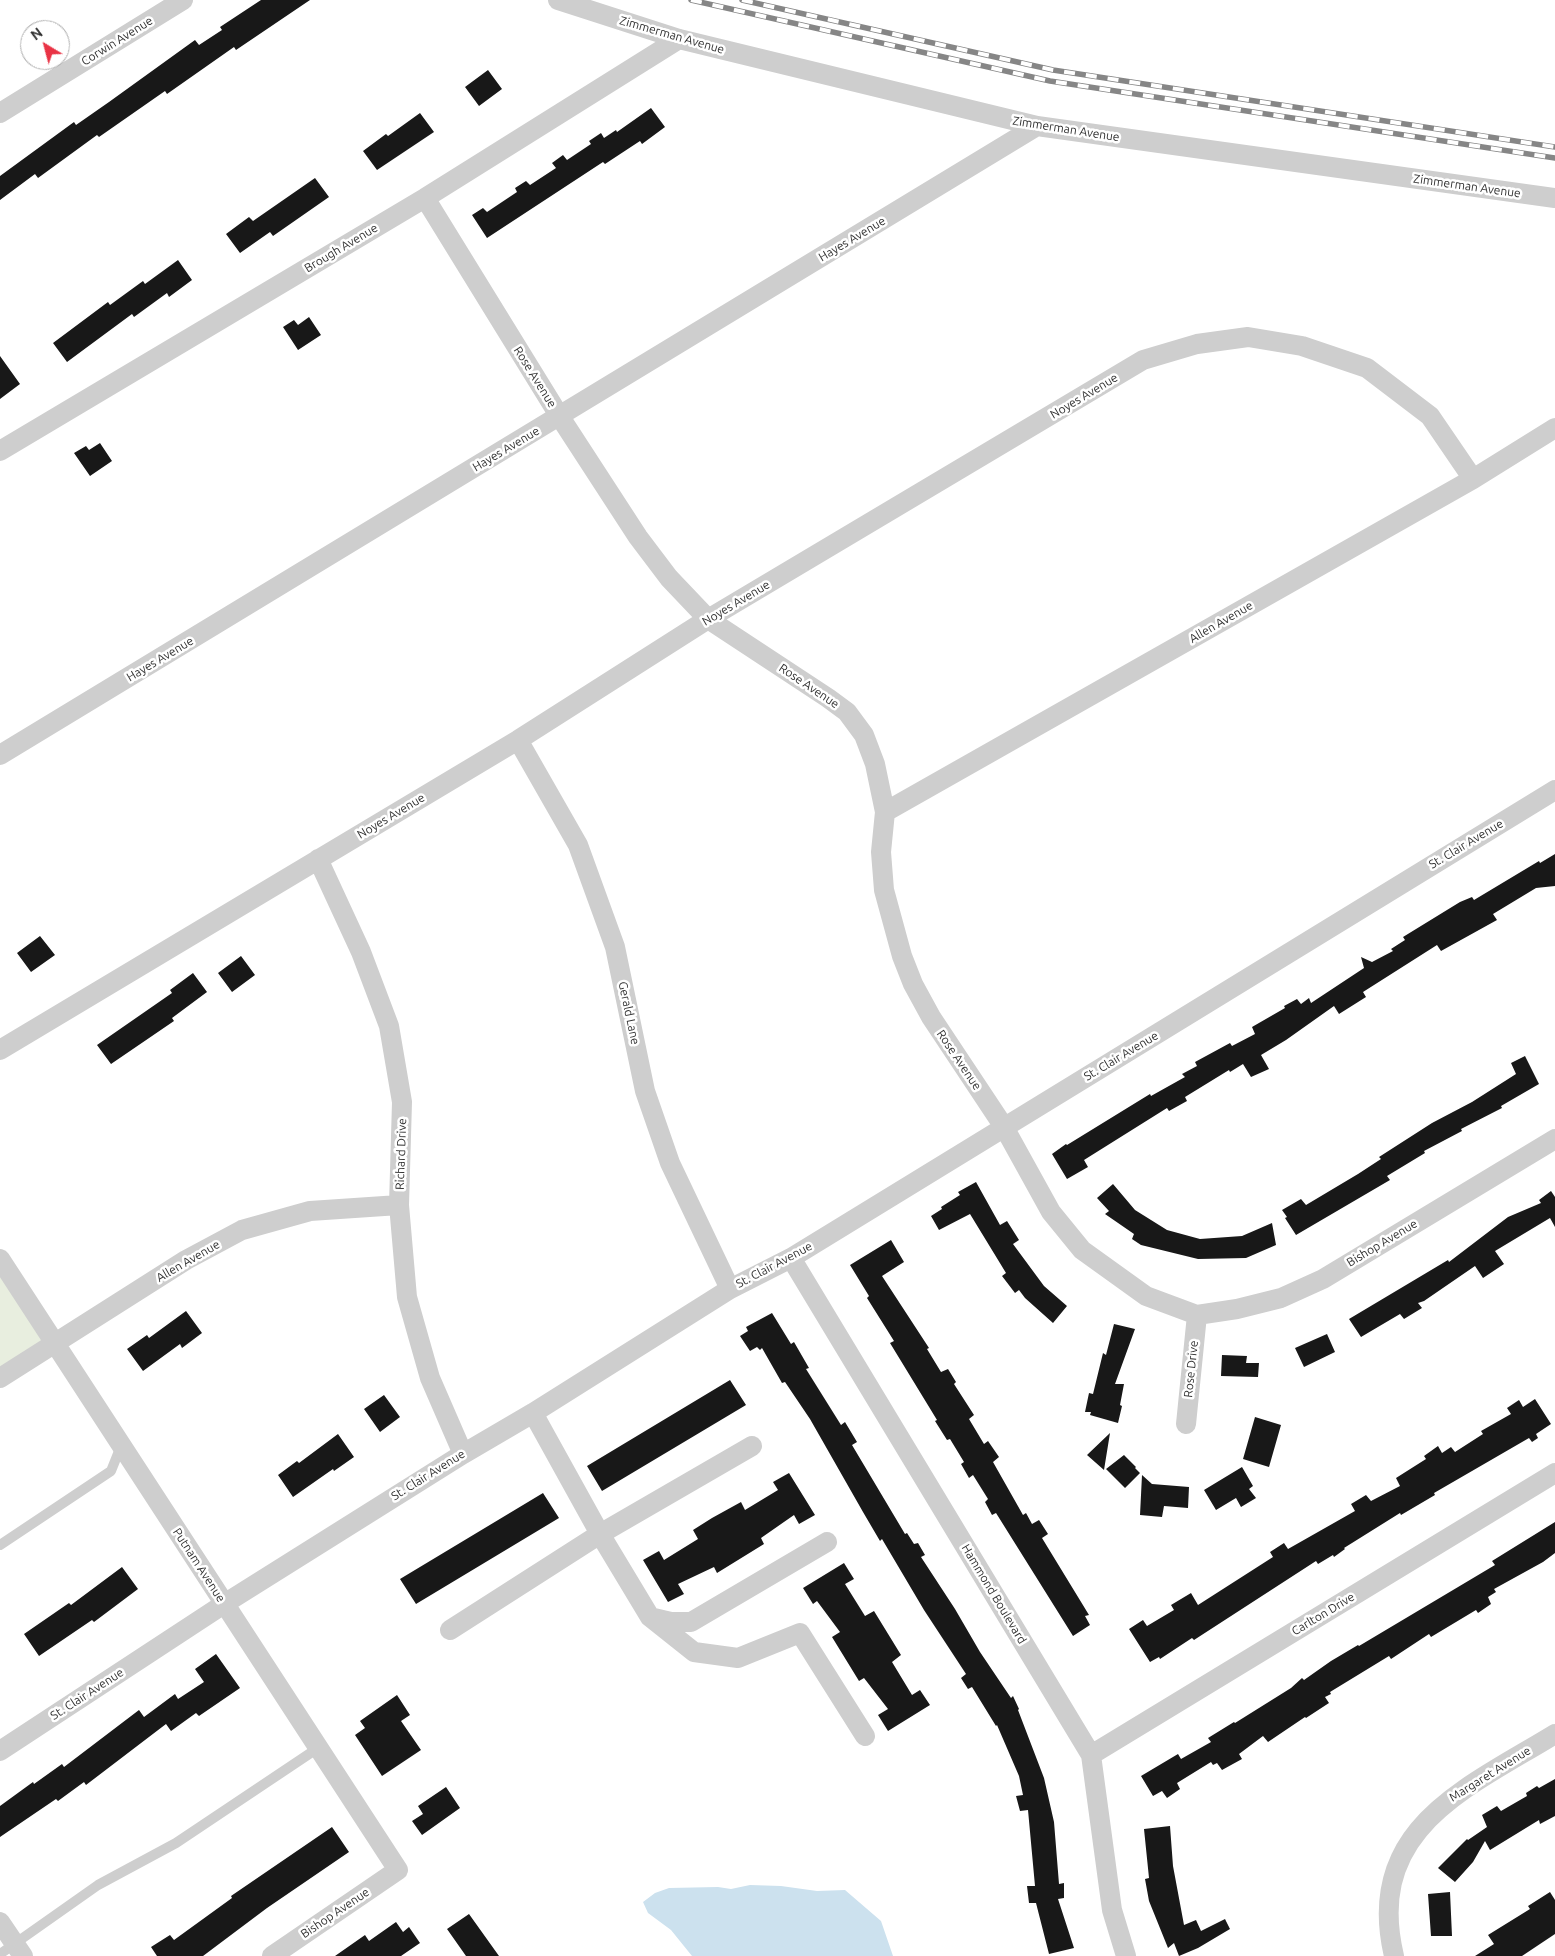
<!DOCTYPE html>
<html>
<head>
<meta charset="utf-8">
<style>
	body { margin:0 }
	#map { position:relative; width:1555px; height:1956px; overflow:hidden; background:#fff; font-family:Ubuntu,sans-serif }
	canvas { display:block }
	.north { position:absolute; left:20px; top:20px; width:50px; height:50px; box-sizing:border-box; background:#fff; border:1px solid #adadad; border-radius:50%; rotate:323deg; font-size:14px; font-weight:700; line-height:20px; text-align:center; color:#313131 }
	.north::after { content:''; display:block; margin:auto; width:18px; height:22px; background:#e93345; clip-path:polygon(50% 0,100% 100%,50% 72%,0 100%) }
</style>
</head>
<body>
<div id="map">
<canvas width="1555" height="1956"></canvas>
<div class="north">N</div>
</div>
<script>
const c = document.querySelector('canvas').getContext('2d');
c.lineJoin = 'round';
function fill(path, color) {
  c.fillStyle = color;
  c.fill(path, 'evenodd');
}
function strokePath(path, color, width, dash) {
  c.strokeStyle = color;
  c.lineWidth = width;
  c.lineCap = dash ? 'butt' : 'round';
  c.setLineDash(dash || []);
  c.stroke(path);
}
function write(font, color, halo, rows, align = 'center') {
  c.font = font + ' Ubuntu,sans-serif';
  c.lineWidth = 5;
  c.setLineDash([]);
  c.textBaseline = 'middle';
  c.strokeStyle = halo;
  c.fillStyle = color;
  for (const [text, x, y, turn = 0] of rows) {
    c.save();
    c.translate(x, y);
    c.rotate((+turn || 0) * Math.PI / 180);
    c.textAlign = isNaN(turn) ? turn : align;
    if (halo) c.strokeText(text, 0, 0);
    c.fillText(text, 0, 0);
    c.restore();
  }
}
fill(new Path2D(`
	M0,1259L54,1342L0,1378Z`), '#e8eedf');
fill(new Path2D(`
	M750,1885L781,1886L817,1891L845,1890L881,1921L893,1956H692L671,1930L648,1913L643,1902L655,1893L669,1888L718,1887L731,1889Z`), '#cce1ee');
fill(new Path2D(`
	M261,0H310L236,50L234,47L167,94L165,91L99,137L97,135L38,178L35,174L0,200V176L74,122L76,125L109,102L195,40L199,45L222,30L220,27Z
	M488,70L502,89L479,106L465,87Z
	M651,108L665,127L642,144L640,141L605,164L603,162L487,238L472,215L483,208L487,212L517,192L515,188L526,181L530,185L556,168L552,163L563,155L567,160L591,144L589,141L601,133L604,138L616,130L617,132Z
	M420,113L434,132L377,170L363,151L386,134L388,136Z
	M315,178L329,197L273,236L270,232L240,253L226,234L249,217L253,221Z
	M178,260L192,280L169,297L167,293L134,317L132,314L67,362L53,343L108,302L110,305L143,281L145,284Z
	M309,317L321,335L298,350L283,327L294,320L298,325Z
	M0,356L20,384L0,399Z
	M100,443L112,461L90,476L74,453L86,446L89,450Z
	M1555,854V886L1536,888L1493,914L1497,920L1441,951L1437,945L1363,992L1366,997L1339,1014L1334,1006L1286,1040L1261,1055L1269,1069L1251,1077L1243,1064L1230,1072L1229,1070L1185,1097L1187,1101L1169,1111L1167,1108L1084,1160L1088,1167L1067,1179L1052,1154L1066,1144L1067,1145L1150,1094L1151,1096L1185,1077L1182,1074L1197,1066L1195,1062L1230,1043L1232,1046L1255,1034L1252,1027L1285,1008L1284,1006L1297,999L1301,1004L1309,998L1311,1003L1364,968L1361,957L1372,962L1393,951L1391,949L1405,940L1403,937L1460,902L1472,897L1474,900L1539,861L1540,863Z
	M40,936L55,955L31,972L17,953Z
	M241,956L255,975L232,992L218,973Z
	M193,973L207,992L172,1018L174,1021L111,1064L97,1045L172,993L170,990Z
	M1525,1056L1539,1084L1501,1106L1502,1108L1461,1129L1462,1131L1424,1151L1425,1153L1387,1176L1390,1180L1296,1235L1285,1218L1287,1217L1282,1210L1301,1199L1306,1205L1358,1174L1381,1159L1379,1157L1432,1123L1472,1102L1516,1074L1511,1063Z
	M976,1182L1000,1225L1007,1221L1019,1240L1013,1244L1044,1286L1067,1306L1053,1323L1025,1298L1019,1290L1015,1293L1002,1276L1006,1273L970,1214L939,1230L931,1216L942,1209L941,1207L960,1195L958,1192Z
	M1113,1184L1135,1210L1167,1230L1200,1239L1242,1236L1272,1223L1276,1245L1246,1258L1198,1259L1141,1245L1132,1239L1134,1234L1105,1214L1109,1211L1097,1198Z
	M1551,1191L1555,1197V1227L1550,1218L1495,1251L1504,1264L1483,1278L1475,1266L1424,1301L1418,1303L1422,1308L1404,1319L1400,1314L1361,1337L1349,1319L1448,1260L1449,1262L1508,1217L1541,1203L1539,1200Z
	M891,1240L904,1262L882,1276L929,1348L927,1349L941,1372L948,1369L956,1382L954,1384L974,1415L969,1419L984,1444L988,1441L999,1457L993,1462L1023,1515L1026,1513L1032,1524L1039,1520L1048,1534L1042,1538L1089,1615L1085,1616L1090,1625L1073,1636L996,1513L992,1515L985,1502L988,1499L973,1475L969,1478L961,1464L964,1462L950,1439L947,1440L935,1421L937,1420L890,1343L894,1341L867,1298L869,1296L850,1265Z
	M186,1311L202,1333L182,1348L180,1344L143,1371L127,1349L147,1335L149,1338Z
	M772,1313L791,1344L794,1342L809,1368L806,1369L841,1425L845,1422L857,1442L852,1445L905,1534L907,1533L914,1544L918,1543L925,1555L921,1557L955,1609L980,1652L1011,1698L1013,1696L1019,1709L1018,1710L1044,1778L1054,1822L1059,1884L1064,1883V1898L1058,1899L1074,1948L1049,1954L1036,1903H1029L1027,1886H1035L1028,1810L1020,1811L1016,1796L1023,1795L1019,1776L997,1725L996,1726L972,1687L968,1689L961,1678L966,1674L924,1610L882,1539L880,1541L863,1512L810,1419L785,1382L782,1383L762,1348L760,1350L757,1347L750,1351L740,1336L748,1331L746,1327Z
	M1114,1324L1135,1329L1115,1384H1124L1120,1405L1122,1406L1118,1423L1090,1415L1091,1412H1085L1089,1393L1093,1394L1103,1353L1106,1355Z
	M1327,1334L1335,1352L1304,1367L1295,1348Z
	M1222,1355L1247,1356L1246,1363H1259L1258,1377L1221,1376Z
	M730,1380L746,1405L602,1491L587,1466Z
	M384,1395L400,1417L380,1432L364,1409Z
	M1535,1399L1551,1424L1536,1434L1538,1438L1532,1442L1529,1438L1434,1493L1435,1495L1401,1515L1400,1513L1344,1548L1345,1549L1334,1557L1333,1555L1318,1564L1316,1561L1194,1640L1192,1638L1160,1659L1159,1657L1150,1662L1129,1629L1143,1620L1147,1626L1174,1610L1171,1605L1191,1593L1198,1605L1273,1557L1270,1552L1284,1543L1288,1549L1355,1511L1351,1504L1366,1495L1371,1501L1400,1486L1396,1478L1426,1459L1424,1456L1438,1446L1442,1453L1451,1447L1455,1452L1483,1434L1481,1431L1511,1414L1507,1408L1519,1400L1523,1407Z
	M1255,1417L1281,1425L1269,1467L1243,1459Z
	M1110,1433L1104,1470L1087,1455Z
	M338,1434L354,1457L334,1471L333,1469L293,1497L278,1475L297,1461L299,1463Z
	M1124,1455L1136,1467L1135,1468L1140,1473L1125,1488L1106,1469Z
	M1242,1467L1253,1486L1249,1489L1256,1498L1241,1507L1236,1498L1216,1510L1204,1490Z
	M789,1473L815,1515L799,1524L794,1515L761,1538L764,1544L717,1573L714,1567L678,1584L684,1594L668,1602L643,1560L659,1551L664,1560L698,1539L693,1530L712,1518L741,1502L745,1510L778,1490L773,1482Z
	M1142,1475L1152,1484L1189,1487L1188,1508L1164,1506L1162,1517L1140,1515Z
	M543,1493L559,1518L416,1604L400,1579Z
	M1555,1522V1553L1543,1562L1494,1589L1496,1592L1488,1597L1491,1604L1478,1613L1476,1610L1431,1637L1429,1634L1391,1659L1389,1656L1330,1692L1331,1694L1325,1697L1329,1703L1306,1718L1305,1717L1268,1742L1263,1736L1239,1754L1242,1759L1222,1770L1217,1763L1213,1765L1211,1762L1177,1783L1180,1789L1167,1798L1162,1791L1153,1796L1141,1776L1178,1754L1181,1759L1211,1742L1208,1738L1234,1722L1235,1723L1291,1688L1302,1678L1304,1680L1331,1661L1358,1645L1359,1646L1495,1565L1492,1561Z
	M844,1563L854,1579L845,1584L865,1616L874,1611L901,1655L892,1662L912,1695L920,1690L930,1705L888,1731L878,1715L888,1709L864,1678L859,1681L832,1637L840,1632L817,1601L813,1604L803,1588Z
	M122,1567L138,1589L94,1622L92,1620L39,1656L24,1634L69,1603L71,1605Z
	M216,1654L240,1688L199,1716L196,1713L171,1731L166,1724L86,1785L84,1782L58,1801L56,1799L0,1837V1806L33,1782L34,1784L62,1764L64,1767L139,1710L144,1717L175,1694L178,1699L204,1682L195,1669Z
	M397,1695L410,1715L401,1721L421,1750L382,1776L355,1735L365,1728L360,1721Z
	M1555,1779V1816L1540,1824L1539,1820L1490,1850L1485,1841L1473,1862L1455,1882L1438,1868L1467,1839L1468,1840L1487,1827L1482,1815L1497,1806L1501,1811L1527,1796L1526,1793L1537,1786L1539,1788Z
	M446,1787L460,1808L422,1835L412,1821L423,1814L418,1806Z
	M1170,1826L1173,1866L1184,1925L1196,1920L1201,1931L1225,1919L1230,1929L1198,1948L1179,1956L1174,1943L1168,1948L1149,1901L1145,1879L1149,1878L1144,1829Z
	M332,1827L349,1852L267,1908L203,1956H157L151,1947L170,1935L174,1940L232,1898L231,1896Z
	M1450,1892L1452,1936H1431L1428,1894Z
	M1550,1892L1555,1900V1934L1522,1956H1475L1494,1944L1488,1935L1530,1909L1528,1906Z
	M469,1914L499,1956H466L447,1929Z
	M396,1922L403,1932L409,1927L420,1943L401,1956H335L365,1935L369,1941Z`), '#181818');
strokePath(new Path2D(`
	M0,1545L111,1471L121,1446
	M0,1954L98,1885L176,1843L318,1748`), '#cecece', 10);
strokePath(new Path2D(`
	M558,0L679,39L1037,126L1555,198
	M0,113L183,0
	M425,198L560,417L638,537L669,578L708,619L828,698L847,712L864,735L875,764L885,812L881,852L884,890L902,956L913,984L931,1017L1004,1127L1051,1212L1082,1250L1146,1296L1197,1315L1237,1309L1281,1298L1323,1279L1555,1139
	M0,451L425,198L679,39
	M518,740L578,845L615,947L645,1091L670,1163L730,1289
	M0,755L1037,126
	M885,812L1473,479L1555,428
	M318,859L361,952L389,1026L402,1102L399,1205L407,1297L430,1378L463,1454
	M0,1050L518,740L708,619L1143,360L1197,344L1248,337L1302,346L1367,368L1430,416L1473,479
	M791,1258L1091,1755L1112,1910L1126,1956
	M0,1259L398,1870L272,1956
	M0,1378L186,1260L242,1230L310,1211L399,1205
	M533,1413L600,1534L650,1617L694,1652L738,1658L800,1633L865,1736
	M1186,1424L1197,1315
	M654,1618L671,1622H691L827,1542
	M450,1630L600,1534L752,1446
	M0,1751L224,1604L463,1454L533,1413L730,1289L791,1258L1555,790
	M1091,1755L1555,1473
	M0,1922L23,1956
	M1394,1956C1364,1829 1465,1789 1555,1734`), '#cecece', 20);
const rail = new Path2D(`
	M691,0L1050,81L1555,158
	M742,0L1053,70L1555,147`);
strokePath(rail, '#868686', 5.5);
strokePath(rail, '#fff', 4, [11]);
write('12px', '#313131', '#fff', [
	["Zimmerman Avenue",672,35,16],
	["Corwin Avenue",117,41,-32],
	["Zimmerman Avenue",1066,129,9],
	["Zimmerman Avenue",1467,186,8],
	["Hayes Avenue",852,239,-31],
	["Brough Avenue",341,248,-31],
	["Rose Avenue",535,377,58],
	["Noyes Avenue",1084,396,-31],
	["Hayes Avenue",506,449,-31],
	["Noyes Avenue",736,603,-31],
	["Allen Avenue",1221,622,-30],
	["Hayes Avenue",160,659,-31],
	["Rose Avenue",809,686,34],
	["Noyes Avenue",391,816,-31],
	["St. Clair Avenue",1466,844,-31],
	["Gerald Lane",629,1013,78],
	["St. Clair Avenue",1121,1056,-31],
	["Rose Avenue",959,1060,56],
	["Richard Drive",401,1154,-88],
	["Bishop Avenue",1382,1243,-31],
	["Allen Avenue",188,1261,-30],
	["St. Clair Avenue",774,1265,-28],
	["Rose Drive",1191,1369,-84],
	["St. Clair Avenue",428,1475,-32],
	["Putnam Avenue",199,1565,57],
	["Hammond Boulevard",994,1594,59],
	["Carlton Drive",1323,1614,-31],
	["St. Clair Avenue",87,1694,-33],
	["Margaret Avenue",1490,1774,-32],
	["Bishop Avenue",335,1913,-34]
]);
</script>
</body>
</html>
